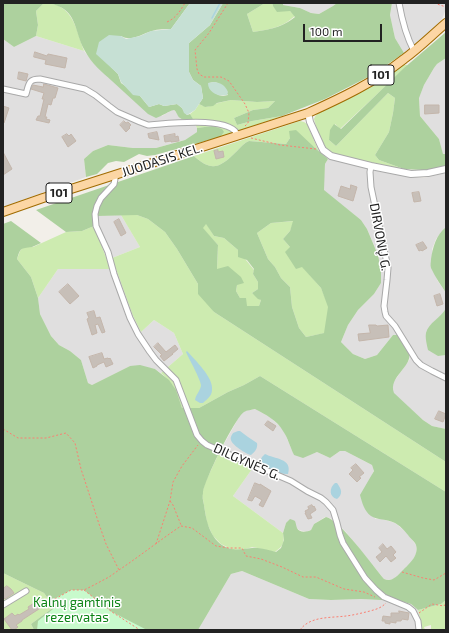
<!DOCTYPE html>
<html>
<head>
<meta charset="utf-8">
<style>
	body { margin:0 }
	#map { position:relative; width:449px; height:633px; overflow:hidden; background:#f2efe9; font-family:"Exo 2",sans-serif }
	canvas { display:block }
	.frame { position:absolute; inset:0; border:4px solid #222; pointer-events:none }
	.scale { position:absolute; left:303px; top:24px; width:79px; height:18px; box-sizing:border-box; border:2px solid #222; border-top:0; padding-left:5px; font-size:12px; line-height:14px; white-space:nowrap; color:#222; -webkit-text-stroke:3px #fff; paint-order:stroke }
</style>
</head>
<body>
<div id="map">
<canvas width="449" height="633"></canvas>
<div class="frame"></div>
<div class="scale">100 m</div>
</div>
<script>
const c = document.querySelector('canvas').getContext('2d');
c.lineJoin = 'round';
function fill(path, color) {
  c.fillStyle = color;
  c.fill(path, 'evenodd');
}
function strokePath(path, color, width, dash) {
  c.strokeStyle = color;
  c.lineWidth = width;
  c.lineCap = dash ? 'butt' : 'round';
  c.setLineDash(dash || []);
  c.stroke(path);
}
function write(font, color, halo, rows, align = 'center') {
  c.font = font + ' "Exo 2",sans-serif';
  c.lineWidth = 3;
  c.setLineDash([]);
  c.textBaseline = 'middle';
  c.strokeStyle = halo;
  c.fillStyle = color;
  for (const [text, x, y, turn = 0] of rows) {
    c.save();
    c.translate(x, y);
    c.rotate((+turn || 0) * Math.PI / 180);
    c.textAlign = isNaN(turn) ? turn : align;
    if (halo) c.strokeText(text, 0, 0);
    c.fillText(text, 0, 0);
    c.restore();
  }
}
fill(new Path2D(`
	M283,3H337L333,6L319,14L311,13L300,8L283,5Z
	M392,3H446V9L442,19L437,25L404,53L395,38L390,15Z
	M36,36L84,51L95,65L162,116L172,110H174L176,112L180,118L183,120L193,119L197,128V132L185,140L156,148H133L108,145L93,151L84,159L86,177L3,207V39L14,47Z
	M446,58V154L443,155L439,139L420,116L419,97L424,85L434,68L437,64Z
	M328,159L410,177L424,178L446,173V227L443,230L436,239L432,249L437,280L446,293V308L445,311L430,326L438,356L446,355V429L432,426L423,420L394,394L392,389L393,383L410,359L393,335L377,355L365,359L353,354L341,342L348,325L358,310L374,294L381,283V270L378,254L367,229L361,220L323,190L325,164Z
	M121,215L140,247L107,260L94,226L98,216Z
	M58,269H116L133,316L141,332L154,320L174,333L183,354L161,373L155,369L130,366L92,385L88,383L81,360L70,351L59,345L51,336L40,314L38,298Z
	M256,409L271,418L283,429L294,455L311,454L317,452L330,458L340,451H345L372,465L374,470L372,475L375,519H382L395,523L407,533L416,545V554L412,562L394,579L388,580L384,579L346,532L330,518L325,517L314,524L311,530L307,532L299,530L297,528L286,523L283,533L233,496L252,469L219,453L239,417L244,411Z
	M242,571L309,599L331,600L361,599L400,601L411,604L418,610L421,622V630H198L231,574Z`), '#e0dfdf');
fill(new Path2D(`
	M44,3C73,3 76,29 84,51L36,36L38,25L36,11Z
	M265,3H272L273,6L290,11L295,16C281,28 271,29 253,32L247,14L257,8Z
	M404,65H408L340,129L335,124L329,140L336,146L388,93L395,98L393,113L389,132L375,155L379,160L404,169C389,166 337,159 328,150C320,143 317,129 314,119C317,111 325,110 333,106C358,95 381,80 404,65Z
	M231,100L257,102L275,101L268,108L253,110L234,118L237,125L252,121L282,116L220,137L212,126L197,128L190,114L195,110L199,104C208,109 210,106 218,103C222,102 227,101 231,100Z
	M300,121L304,122L307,124L319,152L314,147L290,138L286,144L249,141C244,143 241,147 237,151C221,167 212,173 194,156Z
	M121,215H137L148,219L165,232L177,249L198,284L214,312L446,462V492L260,376L244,385L228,392L199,408H182C176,391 175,386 161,373L183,354L174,333L154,320L141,332L133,316L116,269H58L38,298L31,277L17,259L20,251L23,247H33L66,232L82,231L94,226L107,260L140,247Z
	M294,221L290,231L283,239L290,247L302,266L321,288L329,307L325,333L306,337L299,328L292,307L290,287L281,278L275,267L268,259L257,233L271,223Z
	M206,223L214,236L224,238L238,250L254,270L253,274L258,282V289L252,293L261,300L259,306H247L240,298L236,291L237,285L217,269L218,245L202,228Z
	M219,453L252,469L233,496L283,533C285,543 283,546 275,552L253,547L245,549L233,550L221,544L213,536L207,523L202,494L205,483Z
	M3,573L44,593L54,607L31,624L34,630H3Z
	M446,600V630H431V625L424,627L425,630H421V622L418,610L441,604Z`), '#cdebb0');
fill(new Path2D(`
	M3,3H44L36,11L38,25L36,36L14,47L3,39Z
	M48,3H190L171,29C165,29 158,29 152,31C141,34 132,42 121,36L111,67L118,74L121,83L140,96L149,107L159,104L164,106L177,104L182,108L187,115L190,114L193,119C189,119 183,121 180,118C177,116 177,112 174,110C168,111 163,116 156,118L148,114C136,103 124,92 112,81C102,72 91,63 85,51C73,30 79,9 48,3Z
	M223,3H265L257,8L247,14L253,32C271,29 281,28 295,17L290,11L277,12L273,6L272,3H283V5L300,8L311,13L319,14L333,6L337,3H392L390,15L395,38L404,53L372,75L325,99L282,116L252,121L237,125L234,118L253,110L268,108L275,101L257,102L231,100L217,103L213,106L205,107L199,104L203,98L201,86L193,80L189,72V43L210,25ZM214,82L218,83L228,95L223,96L218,95L209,83Z
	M446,32V58L437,64L434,68L424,85L419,98L420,116L439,139L443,154H446V166L431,170H422L404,169L379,160L375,155L389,132L393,113L395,98L388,93L336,146L329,140L330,130L334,124L341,129L404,68Z
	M212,126L222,129L224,132L220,137L155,155L147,156L139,154L124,162L116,161L108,163L97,174L86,177L84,159L93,151L108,145L133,148H156L185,140L197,132V128Z
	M296,130L314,147L328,159L325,164L324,190L361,220L367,229L378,255L381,270V283L374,294L358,310L348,325L341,342L353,354L365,359L377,355L393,335H397C401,341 408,348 409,354C412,367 388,377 394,393L423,420L432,426L446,429V462L214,312L198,294V284L177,249L165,232L148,219L137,215L98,216L94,226L82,231L66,232L36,210L194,156C212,173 221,167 237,151C241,147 244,143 249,141L286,144L290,138L289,131ZM293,221L290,231L283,239L290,247L285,252L296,269L302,267L321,288L328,307L324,333L306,337L299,328L292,307L290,287L281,278L275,267L268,259L257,233L271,223ZM206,224L214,236L224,238L238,250V257L247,260L254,269L253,274L258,282V289L252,293L258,299L261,300L259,306H247L246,298H240L236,291L237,285L244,283L241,277L228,266L217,269L218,245L203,228Z
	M11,221L41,243C38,244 35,246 32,247C20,249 21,247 17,259L31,277L38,298L40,314L51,336L59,345L70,351L81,360L88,383L92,385L130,366L140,365L155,369L169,380L176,390L182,408H199L228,392L244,385L260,376L446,492V600L441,604L418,610L411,604L400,601L361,599L331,600L309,599L242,571L231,574L198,630H34L31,624L54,607L44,593L3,573V224ZM255,409C265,414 278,421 283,431C288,438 290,447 294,455L303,458L317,452L330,458L340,451H345L372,465L374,471L360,495C362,502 364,511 371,516C377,520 387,519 395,523C399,525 405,531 408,535C410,538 415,542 416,545C419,556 409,564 402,571C396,577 392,582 384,579C373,566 340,520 326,517L314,524L311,530C307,532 299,533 297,528C296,526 296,523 295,521L293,520L290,519L286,523L283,533L284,540L281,548L276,552C268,550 259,547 252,548C239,549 234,552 222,545C209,536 206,519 204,505C203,501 202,496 203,493C204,481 235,418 244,412C247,410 252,410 255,409Z
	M446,227V293C441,285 435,277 431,268C430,265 431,262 431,259C433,247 436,235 446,227Z
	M446,308V355L438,356L428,350C427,345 425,338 426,333C428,323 442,317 446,308Z`), '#add19e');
fill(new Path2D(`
	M190,3H223L210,25L189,43V72L193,80L201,86L203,98L195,110L187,115L184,113L182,108L177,104L164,106L159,104L149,107L140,96L133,95L121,82L118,74L96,54L99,42L109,35L121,36L126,39L140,36L151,31L171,29Z
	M214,82C221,83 225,85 228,92L227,95C219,97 208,93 208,83Z`), '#c6e0d4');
fill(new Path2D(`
	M71,590H84L112,612L147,630H37L38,621L58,605L54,599Z`), '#c8facc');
fill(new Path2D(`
	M187,351C195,360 214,378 212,390C212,396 207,399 203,403H200L195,400C196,394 201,390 201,385C200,378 189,359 186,352Z
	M238,431H240L248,437L257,443C258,448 255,452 251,455C246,454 232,445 231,440C230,437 232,435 233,433Z
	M265,454C274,459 293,458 288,474C280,475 266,467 260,461L262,457Z
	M335,483H337C342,490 343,494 337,499C329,497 329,488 335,483Z`), '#aad3df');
strokePath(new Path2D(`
	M212,18L220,3`), '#aad3df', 1.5);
const building = new Path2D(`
	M35,52L47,56L48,54L67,58L65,68L45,64L46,60L34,57Z
	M19,72L28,74L26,81L18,79Z
	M44,84L58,88L55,98H53L51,105L48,104L45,117H47L46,119L50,120L49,123L36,120L38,116H40L44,99H42L44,93L31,89L33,85L43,87Z
	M425,105H439V113L425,114Z
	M3,106L9,108L4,123H3Z
	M124,121L126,123L128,122L131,125L129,127L130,128L126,132L120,125Z
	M157,132L159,140L149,138L148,134Z
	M67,134L69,136L71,134L76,141L68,147L62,137Z
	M175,134V137L178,136L179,141L171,142V141L165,142L164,136Z
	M218,150V152L223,151L224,157L216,159L214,151Z
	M3,152L12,169L3,175Z
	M351,185L357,187L353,201L338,196L341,186L350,189Z
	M419,192L421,201L414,202L412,193Z
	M119,219L126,233L121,236L114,222Z
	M423,242L427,248L422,251L421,250L419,251L416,245Z
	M68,284L79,296L70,304L59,292Z
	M440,294L443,304L437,306L434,296Z
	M94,311L96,318L100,317L105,332L102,333L98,324L95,325L97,333L92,335L87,319L89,318L87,313Z
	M369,325H376L377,326L388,325L389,337L359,341L358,334L370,333Z
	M158,343L166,352L175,345L178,349L172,354H173L164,361L160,356L162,355L154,347Z
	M102,353L104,359L108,358L109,359L110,358L113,364L106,367L104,362L97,365V366L93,368L89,357Z
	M439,411L446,414L443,422L435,419Z
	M268,421L276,426L273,431L265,425Z
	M356,464L364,473L359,477L361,478L357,482L349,474L353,470L351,468Z
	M255,483L260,485V484L271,491L263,507L259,505L262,500L255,496L252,501L248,500Z
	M312,505L313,507L314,506L316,510L310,514L312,518L308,519L305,513H306L305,511L309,509L308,507Z
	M383,544L387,549L391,546L396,552L393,555L396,558L391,562L386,556L380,562L376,557L382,552L379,548Z
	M7,586L11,589L14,593L5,599L3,597V589Z
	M39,602L42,607L22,620V621L16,625L18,627L14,630H12L4,619L12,613L15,616L18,614L19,615L29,609L28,607L34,603L35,604Z
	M399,611L409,613L408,620L402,619L401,621H396V623L390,622V624L385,623V621H382L383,616L391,617V613H399Z`);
fill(building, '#c7bfb8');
strokePath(building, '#c4b6ab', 1);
const minor = new Path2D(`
	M399,3C402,20 406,36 414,51
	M3,89L26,94C29,84 28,79 40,79L85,89L95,95L109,106L117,112L140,122L148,125C166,124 232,115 238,136
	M371,166L370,172L371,187L388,268L387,280L384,306L385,312L386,316L395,326L416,360L421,365L432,371L446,378
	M115,174V179L114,184L101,198L97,206L95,214L96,226L108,252L114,274L130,318L138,334L150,352L156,360L176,380L197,435L202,441L207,445L291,481L307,491L321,498L326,502L333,510L337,523L340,535L343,543L365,578L376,590L384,597L408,607L413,611L418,621L419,630
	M3,605L26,591`);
const tertiary = new Path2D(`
	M308,113L310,122L321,146L323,150L331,156L371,166L411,174L428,173L446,169`);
const primary = new Path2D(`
	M3,212L43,198L308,113C341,98 375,82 404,59C419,48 432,35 446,23`);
strokePath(minor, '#a9a9a9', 7);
strokePath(tertiary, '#a9a9a9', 8);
strokePath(primary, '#a06b00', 10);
strokePath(new Path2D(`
	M228,3L209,33L195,50L197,69L199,74L204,77H221L229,81L245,104L249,113L248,123L245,126
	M434,3L446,7
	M167,22C176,18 180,11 185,3
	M251,138L280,145L316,149
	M3,429L18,438H46L66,433L75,443L81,469L99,524L106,544L119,570L109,577L94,585L84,590H71L46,604
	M170,501L173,505L181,525
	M156,544L170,501L173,482L182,466L198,445
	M119,570C140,556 160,540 181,526L192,528L216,546L229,548H242L246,556L261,559L282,567L303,577H316L344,589L364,592L375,597
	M402,572L423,578L434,580L446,573
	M84,590L112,612L140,630
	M419,613L432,604L444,606L446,603
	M300,630C310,616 330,618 346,616C354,615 362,613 370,611C377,609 381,608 386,603`), '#fa8072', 1, [2, 2]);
strokePath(minor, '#fff', 5);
strokePath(tertiary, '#fff', 6);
strokePath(primary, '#fcd6a4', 8);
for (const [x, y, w] of [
	[381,75,26],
	[59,193,26]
]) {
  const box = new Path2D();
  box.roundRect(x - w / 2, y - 10, w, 20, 3);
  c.fillStyle = '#fff';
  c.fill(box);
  strokePath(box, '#222', 1);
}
write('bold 12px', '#222', null, [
	["101",381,75],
	["101",59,193]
]);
write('13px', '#222', '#fff', [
	["JUODASIS KEL.",162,160,-18],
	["DIRVONŲ G.",380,237,80],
	["DILGYNĖS G.",247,462,24]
]);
write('13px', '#0c8416', '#fff', [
	["Kalnų gamtinis",77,603],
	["rezervatas",77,618]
]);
</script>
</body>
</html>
